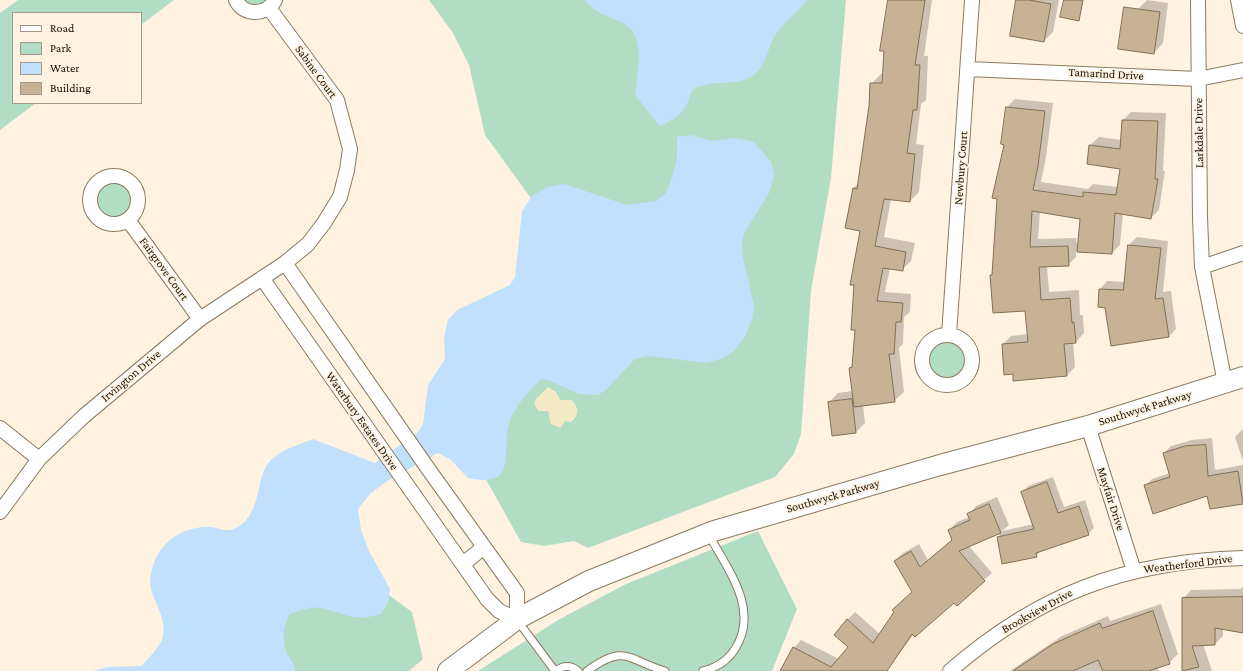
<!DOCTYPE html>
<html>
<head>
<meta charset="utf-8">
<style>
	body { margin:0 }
	#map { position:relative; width:1243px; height:671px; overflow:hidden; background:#fff2e0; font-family:"Crimson Pro",serif }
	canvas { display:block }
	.legend { position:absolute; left:12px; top:12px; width:130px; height:92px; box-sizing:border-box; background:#fff2e0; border:1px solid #a39889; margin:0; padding:5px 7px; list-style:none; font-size:12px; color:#191107 }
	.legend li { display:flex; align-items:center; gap:8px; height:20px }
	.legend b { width:20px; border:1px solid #a39889 }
</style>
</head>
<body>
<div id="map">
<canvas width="1243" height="671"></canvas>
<ul class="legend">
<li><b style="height:5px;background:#fff"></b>Road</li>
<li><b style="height:11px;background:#b2ddc5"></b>Park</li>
<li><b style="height:11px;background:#c1e0fe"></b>Water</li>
<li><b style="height:11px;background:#c7b295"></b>Building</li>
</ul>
</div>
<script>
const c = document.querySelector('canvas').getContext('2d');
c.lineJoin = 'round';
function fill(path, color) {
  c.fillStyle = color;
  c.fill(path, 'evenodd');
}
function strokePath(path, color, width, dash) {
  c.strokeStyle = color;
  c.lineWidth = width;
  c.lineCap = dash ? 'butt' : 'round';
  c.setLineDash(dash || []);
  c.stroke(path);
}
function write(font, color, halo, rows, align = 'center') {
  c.font = font + ' "Crimson Pro",serif';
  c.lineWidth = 3.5;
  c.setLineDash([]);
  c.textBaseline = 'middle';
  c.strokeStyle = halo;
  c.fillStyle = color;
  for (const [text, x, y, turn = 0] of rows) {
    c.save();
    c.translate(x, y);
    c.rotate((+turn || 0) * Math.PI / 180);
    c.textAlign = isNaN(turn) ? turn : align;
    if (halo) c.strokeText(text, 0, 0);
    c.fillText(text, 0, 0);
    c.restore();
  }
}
fill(new Path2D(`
	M18,0H174L141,25V13H13V103H36L0,130V13Z
	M238,0H276L264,11Z
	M429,0H846L831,178L811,291L801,434L794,454L775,477L588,548L574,541L544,546L521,542L456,426L578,263L485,135L469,65L453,33Z
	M94 200a22 22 0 1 1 44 0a22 22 0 1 1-44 0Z
	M926 362a22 22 0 1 1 44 0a22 22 0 1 1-44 0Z
	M758,531L797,609L772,671H478L558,620L626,584Z
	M317,542L412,612L423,659L409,671H168Z`), '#b2ddc5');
fill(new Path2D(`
	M548,387L556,392L560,400H572C579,407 579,416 571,422L565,421L560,428L551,424L548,411H538L534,403L537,398Z`), '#f4eac5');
fill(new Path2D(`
	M585,0H807C797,13 783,22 774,37C766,52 766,69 749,78C731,87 713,78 692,90C685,112 681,116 660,126L635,95C637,74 648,33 621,22C607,16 595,13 585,0Z
	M691,135L712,141L735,138L754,142L771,162L774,176L769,193L744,233L742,243L743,258L754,306L752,320L744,338L734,351L723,358L707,363L648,356L635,359L605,391L597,395L579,394L548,380L541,379C530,390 515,406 510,421C500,452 520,489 468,478L450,459L438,453L387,481L370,494L358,509L361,530L369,551L390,589L388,602L381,614C351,623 348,613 320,608C311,606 299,611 290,614C283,626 282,638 286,651C289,659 294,662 295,671H93L108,667L142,666C148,658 156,651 161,642C171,621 150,599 150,581C150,576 152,568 154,563C162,540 184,527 208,527C222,527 227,536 242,524C263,506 255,474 272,459C283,449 300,444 313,439L375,463L418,432L423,424L428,385L445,359L444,337L448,320L457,310L510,285L515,277L522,211L532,196L548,187L564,184L627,205L656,201L666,193L670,184L677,158V137Z`), '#c1e0fe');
fill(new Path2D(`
	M889,0H932L924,56H928L926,100L921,104L916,144L924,145L919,192L910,201L891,199L884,237L915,243L911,261L902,270L890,268L885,292L911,294L910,312L904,317L903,344L899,348L904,392L894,401L863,405L865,423L856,432L829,402L838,393L853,391L850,368L853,366L856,329L855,285L861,230L853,188L859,183L870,106L871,84L881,74H883Z
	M1017,0H1059L1053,32L1044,41Z
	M1147,0L1168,3L1163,43L1154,53L1137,10Z
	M1015,99L1053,103L1046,157L1041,182L1088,189L1093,184L1118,187L1122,168L1090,145L1099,137L1122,140L1123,120L1131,112L1166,113L1163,171H1165L1159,210L1151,218L1123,213L1120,245L1112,253L1076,251V257L1068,265L1047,266L1049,292L1079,290L1080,315H1083L1084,333L1076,342H1073L1075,367L1067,375L1014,373L1003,344L1011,336L1028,334L1026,310L991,275L993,273L1006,144L1002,143L1007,107ZM1040,211L1081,218L1078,250L1076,238L1038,239Z
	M1137,237L1168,241L1163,292L1171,291L1176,329L1169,336L1106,307L1100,289L1107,281L1125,282L1129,245Z
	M1243,429V461L1235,437Z
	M1212,438L1215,470L1243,465V503L1211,508L1208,495L1145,486L1152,479L1170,473L1164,453L1171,446L1192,440Z
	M1053,477L1064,507L1085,500L1094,528L1088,534L1042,550L1036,556L998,537L1003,531L969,546L992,573L957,604L955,601L914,634L886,671H785L794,648L801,640L839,659L849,647L847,620L855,612L880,634L913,592L895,561L903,553L919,544L928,560L953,539L949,530L957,522L970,517L969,514L976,506L997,497L1009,525L1002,531L1034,524L1022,492L1028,486Z
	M1243,587V632L1223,628V636L1215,644H1203L1212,671H1183V599L1191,590L1240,589Z
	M1161,604L1178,654L1169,663L1157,667L1159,671H1010L1062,636L1108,616L1110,621Z`), '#0003');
const building = new Path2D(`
	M888,0H925L915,65H920L917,110H913L907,153L915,154L910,202L884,199L875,246L906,252L903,271L883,268L877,301L903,303L901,322H896L894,354H889L895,402L854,407L849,368L852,367L855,330H851L854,285H850L860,231L845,228L853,188L857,189L869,106L870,83H882L884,51H880Z
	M1016,0H1029L1051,4L1044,42L1010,36Z
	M1064,0H1083L1079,21L1060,17Z
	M1124,7L1160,12L1154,54L1118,49Z
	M1006,107L1045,111L1038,166L1033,190L1083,197V192L1116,195L1120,169L1087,164L1089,145L1120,149L1122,120L1158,121L1155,179H1158L1151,219L1115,213L1112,254L1077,252L1080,219L1032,211L1030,247L1068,246L1069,266L1039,267L1041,300L1070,298L1072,323L1074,322L1076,343L1064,344L1067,376L1013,381V374L1004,375L1002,344L1028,342L1025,311L993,313L990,275H992L997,199L992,198L1004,145L1001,144Z
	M1128,245L1161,248L1155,299L1163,298L1169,337L1111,346L1105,308L1098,307L1099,289L1123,290Z
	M852,399L856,433L832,436L828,402Z
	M1206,445L1208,476L1238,471L1243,504L1210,509L1207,496L1153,514L1144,485L1170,477L1163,453L1185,446Z
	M1047,482L1058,513L1079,506L1089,535L1036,553L1037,557L1002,564L997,537L1034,529L1021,492Z
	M989,504L1001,533L959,551L985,581L957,606L954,603L915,637L912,634L887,671H780L793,647L831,667L848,647L834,635L847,619L873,643L894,612L892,610L912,592L894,561L911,551L920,567L952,540L948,530L970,520L967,514Z
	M1243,597V633L1215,628V645L1192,646L1199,667L1182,671V598Z
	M1153,611L1170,664L1148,671H1103L1098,660L1073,671H1013L1053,644L1100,623L1102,628Z`);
fill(building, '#c7b295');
strokePath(building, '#826f54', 1);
const lane = new Path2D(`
	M517,620L555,671
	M556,671C563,665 571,665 578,671
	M587,671C626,643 627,660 665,671
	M703,671C716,668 728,660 735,649C760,610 728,570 709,535`);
const street = new Path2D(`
	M236,0C244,17 267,15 275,0
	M1198,0L1200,217L1202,267L1225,383
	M1238,0L1243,26
	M968,69L1198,79L1243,70
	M90 200a24 24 0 1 1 48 0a24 24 0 1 1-48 0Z
	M128,220L200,319
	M1202,267L1243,253
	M262,278L487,599L499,611L517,619V593L429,470L285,263
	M949,335L972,0
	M922 360a25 25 0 1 1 50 0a25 25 0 1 1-50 0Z
	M1088,426L1134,571
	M0,428L39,459
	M0,512L39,459L84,416L200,319L285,263L308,244L324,223L340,197L347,170L350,149L337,100L269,8
	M463,564L484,547
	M950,671C1038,594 1126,561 1243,558`);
const secondary = new Path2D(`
	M448,671L517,619L589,581L714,531L940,465L1088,426L1243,377`);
strokePath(lane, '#8d7a5f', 9);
strokePath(street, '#8d7a5f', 16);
strokePath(secondary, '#8d7a5f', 22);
strokePath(lane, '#fff', 7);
strokePath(street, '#fff', 14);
strokePath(secondary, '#fff', 20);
write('12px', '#191107', '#fff2e0', [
	["Sabine Court",316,72,54],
	["Tamarind Drive",1106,74,3],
	["Larkdale Drive",1199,133,-91],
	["Newbury Court",961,168,-86],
	["Fairgrove Court",164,269,54],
	["Irvington Drive",131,376,-40],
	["Southwyck Parkway",1145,408,-17],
	["Waterbury Estates Drive",362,421,55],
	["Southwyck Parkway",833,496,-16],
	["Mayfair Drive",1111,499,72],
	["Weatherford Drive",1188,564,-7],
	["Brookview Drive",1037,611,-29]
]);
</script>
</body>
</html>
